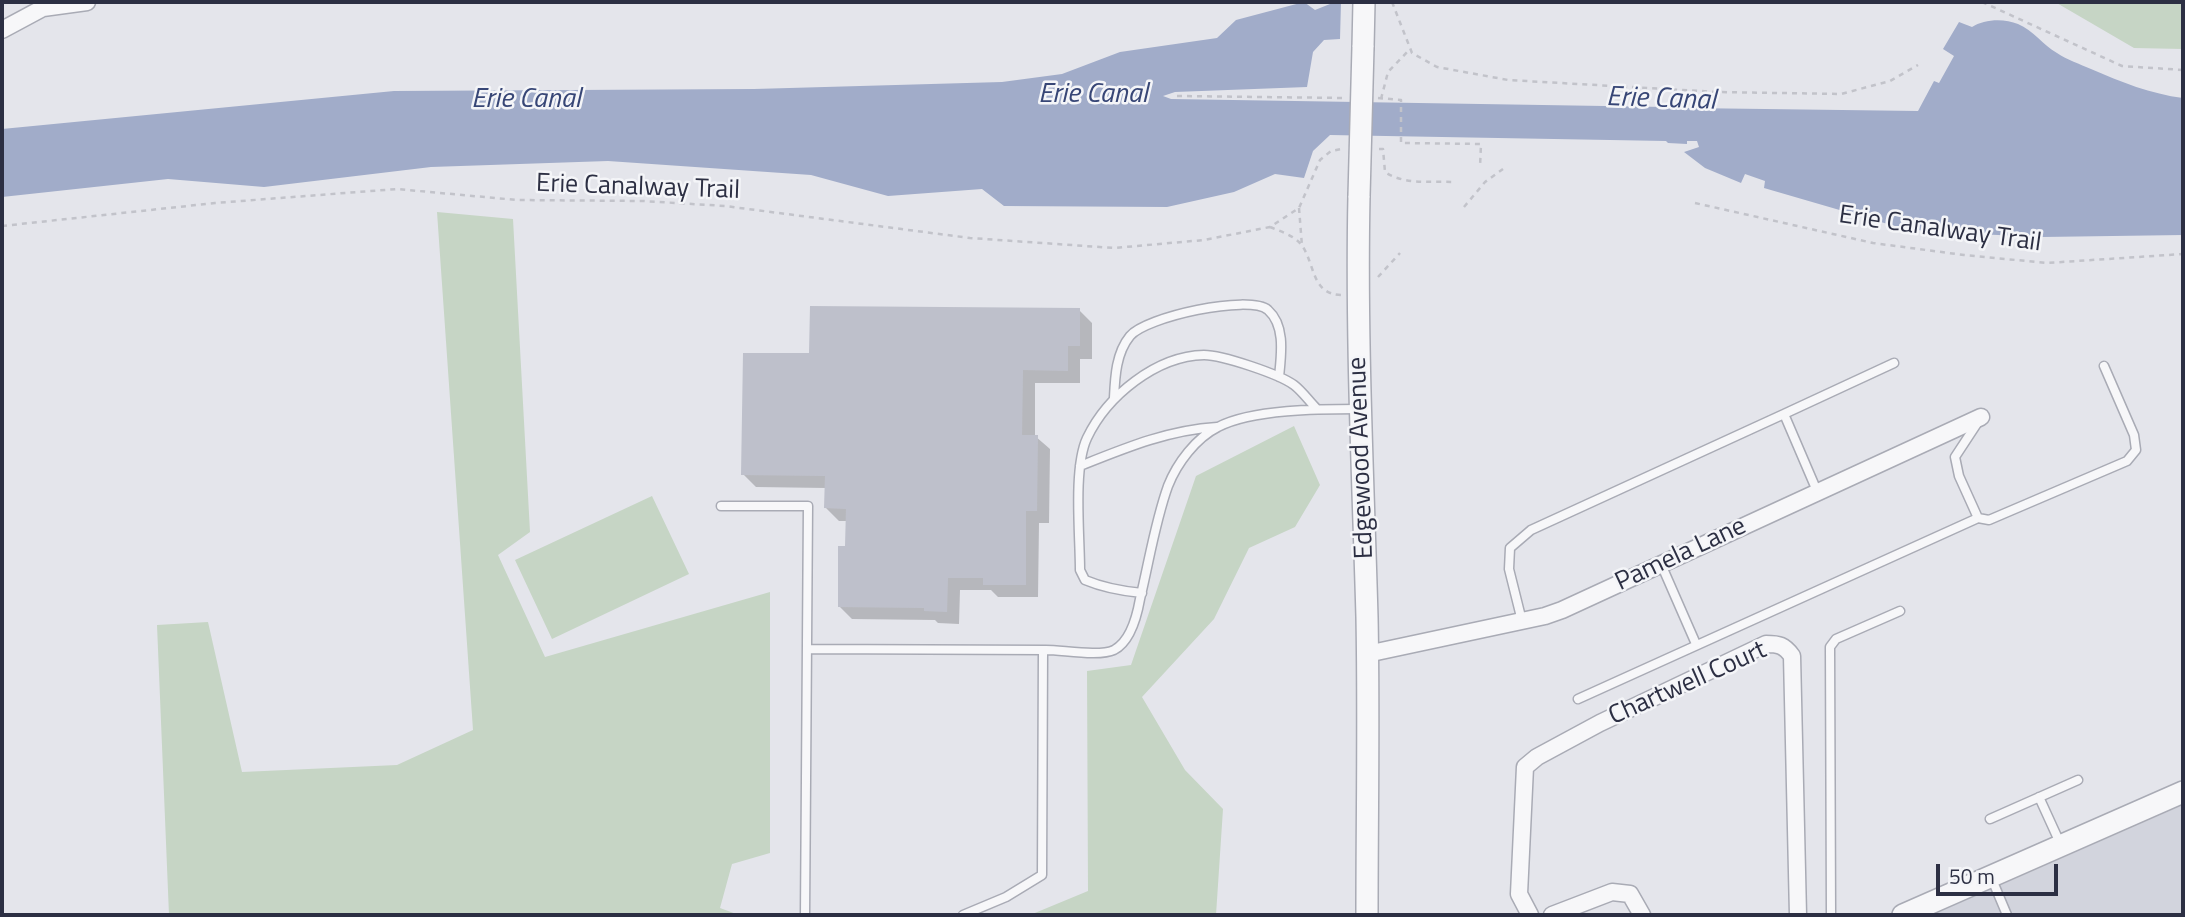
<!DOCTYPE html>
<html>
<head>
<meta charset="utf-8">
<style>
	body { margin:0 }
	#map { position:relative; width:2185px; height:917px; overflow:hidden; background:#e4e5eb; font-family:"Titillium Web",sans-serif }
	canvas { display:block }
	.frame { position:absolute; inset:0; border:4px solid #2c2f43; pointer-events:none }
	.scale { position:absolute; left:1936px; top:864px; width:122px; height:32px; box-sizing:border-box; border:4px solid #2c2f43; border-top:0; padding-left:9px; font-size:21px; line-height:24px; white-space:nowrap; color:#2c2f43; -webkit-text-stroke:5px #f4f5f8; paint-order:stroke }
</style>
</head>
<body>
<div id="map">
<canvas width="2185" height="917"></canvas>
<div class="frame"></div>
<div class="scale">50 m</div>
</div>
<script>
const c = document.querySelector('canvas').getContext('2d');
c.lineJoin = 'round';
function fill(path, color) {
  c.fillStyle = color;
  c.fill(path, 'evenodd');
}
function strokePath(path, color, width, dash) {
  c.strokeStyle = color;
  c.lineWidth = width;
  c.lineCap = dash ? 'butt' : 'round';
  c.setLineDash(dash || []);
  c.stroke(path);
}
function write(font, color, halo, rows, align = 'center') {
  c.font = font + ' "Titillium Web",sans-serif';
  c.lineWidth = 5;
  c.setLineDash([]);
  c.textBaseline = 'middle';
  c.strokeStyle = halo;
  c.fillStyle = color;
  for (const [text, x, y, turn = 0] of rows) {
    c.save();
    c.translate(x, y);
    c.rotate((+turn || 0) * Math.PI / 180);
    c.textAlign = isNaN(turn) ? turn : align;
    if (halo) c.strokeText(text, 0, 0);
    c.fillText(text, 0, 0);
    c.restore();
  }
}
fill(new Path2D(`
	M2183,805V915H1932Z`), '#d2d4dd');
fill(new Path2D(`
	M2055,2H2183V49L2134,48Z
	M437,212L513,219L530,532L498,555L545,657L770,592V853L732,864L720,908L739,915H169L157,625L208,622L242,772L397,765L473,730Z
	M1294,426L1320,485L1295,527L1249,548L1214,619L1142,697L1185,770L1223,809L1216,915H1030L1088,891L1087,671L1131,665L1196,476Z
	M652,496L689,574L552,639L515,560Z`), '#c6d5c5');
fill(new Path2D(`
	M1304,2L1315,10L1335,2H1341L1340,39L1324,40L1313,52L1307,87L1175,92L1163,96L1171,99L1666,107L1668,105H1687L1688,108L1918,111L1934,81L1939,83L1954,56L1943,49L1959,22L1972,27C1984,19 2004,18 2018,24C2033,30 2043,45 2057,53C2067,60 2080,64 2091,69C2121,82 2151,94 2183,98V235L2042,237L1932,232L1898,227L1764,188L1765,181L1745,174L1741,183L1705,168L1684,152L1699,147L1697,141H1687V144L1668,143L1666,141L1330,135L1313,151L1304,178L1275,174L1234,192L1167,207L1004,206L982,189L888,196L811,175L608,161L431,167L264,187L168,179L2,197V129L394,91L754,89L1002,82L1062,74L1120,52L1217,38L1236,20Z`), '#a1acc9');
fill(new Path2D(`
	M1079,310L1092,323V359H1080V383H1035V436L1050,449L1049,523H1039L1038,597H998L991,590H960L959,624L938,623L935,620L852,619L839,606L847,548V521H839L826,508V488L756,487L743,474L811,355Z`), '#0003');
fill(new Path2D(`
	M810,306L1080,308V346H1068V371L1023,370L1022,435H1038L1037,511H1026V585H983V578H948L947,612L924,611V608L838,607V546H845L846,509L824,508L825,476L741,475L743,353H809Z`), '#bec0cb');
const service = new Path2D(`
	M1114,398C1115,377 1116,353 1130,336C1145,317 1249,294 1268,310C1286,326 1281,356 1279,377
	M1784,414L1894,363
	M1080,466C1125,448 1168,430 1217,427
	M721,506H808L805,915
	M1978,518L1989,520L2127,461L2136,450L2134,435L2104,366
	M1661,564L1696,644
	M1142,593C1121,591 1104,588 1085,580L1080,570C1080,535 1073,468 1087,438C1107,396 1156,356 1204,355C1222,355 1279,374 1294,385C1302,391 1309,401 1316,408
	M1522,621L1509,569L1510,548L1531,530L1784,414L1817,491
	M807,649C887,650 966,649 1046,650C1063,650 1099,657 1114,650C1131,641 1137,616 1140,599C1149,562 1155,522 1168,486C1177,463 1196,438 1218,427C1252,409 1321,409 1359,409
	M1578,699L1978,518L1959,476L1955,457L1978,422
	M2039,797L2060,843
	M1990,819L2078,780
	M1991,877L2007,915
	M963,915L1006,897L1042,875L1043,650
	M1831,915L1830,647L1836,639L1900,611`);
const minor = new Path2D(`
	M2,30L43,8L87,2
	M1367,654L1545,616L1562,610L1981,417
	M1530,915L1519,894L1525,767L1537,757L1600,723L1766,644C1779,644 1784,645 1792,656L1798,915
	M1552,915L1612,892L1630,894L1642,915`);
const tertiary = new Path2D(`
	M1363,47L1364,2
	M1359,196C1356,337 1363,477 1367,617C1369,716 1367,816 1367,915
	M1903,915L2183,792`);
strokePath(service, '#a9abb5', 11);
strokePath(minor, '#a9abb5', 19);
strokePath(tertiary, '#a9abb5', 24);
strokePath(new Path2D(`
	M1392,2L1412,53L1437,67L1508,80L1718,92L1841,94L1890,81L1918,65
	M1982,2L2122,66L2183,70
	M1177,96L1344,98
	M1378,98L1401,100V143L1481,144L1480,167
	M1381,99L1388,72L1410,49
	M1379,149H1383L1385,172C1404,185 1430,181 1452,182
	M1695,203L1873,243L1964,255L2047,263L2183,254
	M1464,207L1485,182L1503,169
	M1299,208L1302,246
	M2,226L215,203L397,189L517,200L643,201L725,206L970,238L1114,248L1204,240L1270,227L1299,208L1320,160L1331,151L1341,149
	M1270,227C1282,232 1296,236 1303,247C1315,266 1312,294 1341,295
	M1378,277L1400,253`), '#c2c3ca', 2.5, [5, 5]);
strokePath(service, '#f7f7f9', 8);
strokePath(minor, '#f7f7f9', 16);
strokePath(tertiary, '#f7f7f9', 21);
const tertiaryBridge = new Path2D(`
	M1359,196L1363,47`);
strokePath(tertiaryBridge, '#a9abb5', 24, []);
strokePath(tertiaryBridge, '#f7f7f9', 21);
write('26px', '#2c2f43', '#f4f5f8', [
	["Erie Canalway Trail",638,188,2],
	["Erie Canalway Trail",1940,230,8],
	["Edgewood Avenue",1362,458,-92],
	["Pamela Lane",1681,555,-25],
	["Chartwell Court",1688,684,-24]
]);
write('italic 28px', '#374676', '#f4f5f8', [
	["Erie Canal",1093,95],
	["Erie Canal",526,100],
	["Erie Canal",1661,100,2]
]);
</script>
</body>
</html>
